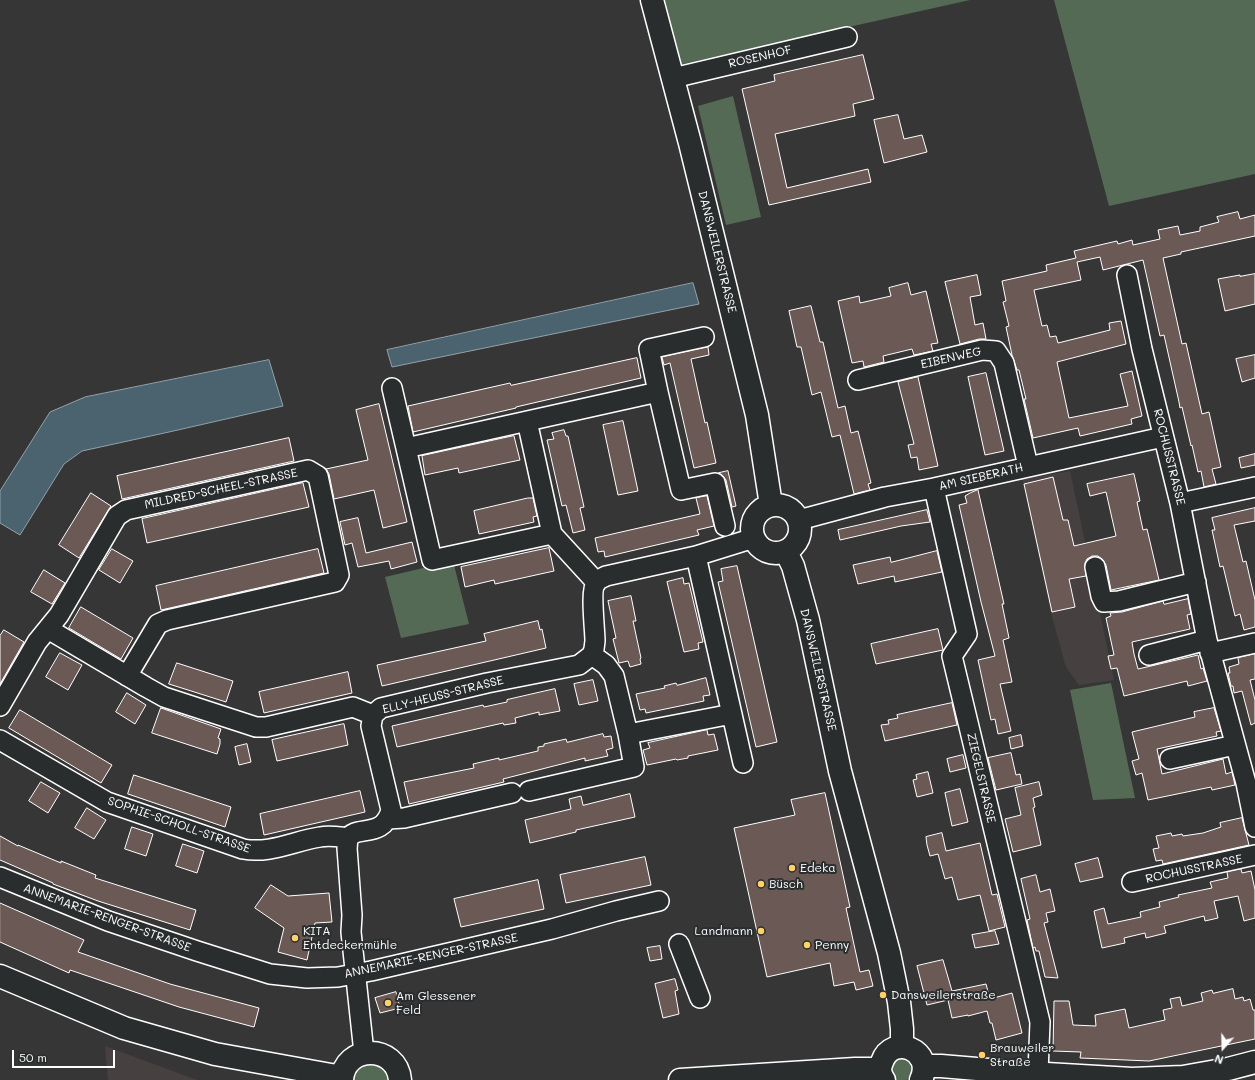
<!DOCTYPE html>
<html>
<head>
<meta charset="utf-8">
<style>
	body { margin:0 }
	#map { position:relative; width:1255px; height:1080px; overflow:hidden; background:#373636; font-family:Mali,sans-serif }
	canvas { display:block }
	.north { position:absolute; left:1203px; top:1028px; width:40px; height:40px; -webkit-text-stroke:3px #2a2d2e; paint-order:stroke; rotate:200deg; font-size:11px; font-weight:700; line-height:16px; text-align:center; color:#fff }
	.north::after { content:''; display:block; margin:auto; width:14px; height:18px; background:#fff; clip-path:polygon(50% 0,100% 100%,50% 72%,0 100%) }
	.scale { position:absolute; left:12px; top:1050px; width:103px; height:18px; box-sizing:border-box; border:2px solid #fff; border-top:0; padding-left:5px; font-size:12px; line-height:14px; white-space:nowrap; color:#fff; -webkit-text-stroke:3px #2a2d2e; paint-order:stroke }
</style>
</head>
<body>
<div id="map">
<canvas width="1255" height="1080"></canvas>
<div class="north">N</div>
<div class="scale">50 m</div>
</div>
<script>
const c = document.querySelector('canvas').getContext('2d');
c.lineJoin = 'round';
function fill(path, color) {
  c.fillStyle = color;
  c.fill(path, 'evenodd');
}
function strokePath(path, color, width, dash) {
  c.strokeStyle = color;
  c.lineWidth = width;
  c.lineCap = dash ? 'butt' : 'round';
  c.setLineDash(dash || []);
  c.stroke(path);
}
function write(font, color, halo, rows, align = 'center') {
  c.font = font + ' Mali,sans-serif';
  c.lineWidth = 4;
  c.setLineDash([]);
  c.textBaseline = 'middle';
  c.strokeStyle = halo;
  c.fillStyle = color;
  for (const [text, x, y, turn = 0] of rows) {
    c.save();
    c.translate(x, y);
    c.rotate((+turn || 0) * Math.PI / 180);
    c.textAlign = isNaN(turn) ? turn : align;
    if (halo) c.strokeText(text, 0, 0);
    c.fillText(text, 0, 0);
    c.restore();
  }
}
fill(new Path2D(`
	M1070,471L1114,680L1079,685L1066,667L1051,613L1022,479Z
	M105,1046L197,1080H108Z`), '#474040');
fill(new Path2D(`
	M660,0H970L678,65Z
	M1054,0H1255V174L1109,206Z
	M733,96L761,217L726,225L698,106Z
	M453,561L469,624L401,638L385,577Z
	M1111,683L1135,798L1093,800L1070,690Z
	M891 1070a11 11 0 1 1 22 0a11 11 0 1 1-22 0Z
	M379,1060L394,1080H350L353,1068Z`), '#546a55');
const water = new Path2D(`
	M693,283L699,304L392,367L387,350Z
	M269,360L283,406L169,432L82,451L64,464L20,535L0,523V491L50,412L85,397Z`);
fill(water, '#4b636f');
strokePath(water, '#93a1a9', 1);
const building = new Path2D(`
	M863,55L874,99L853,104L855,116L775,134L787,188L868,169L871,182L769,205L742,89L775,81L774,75Z
	M898,115L904,139L922,135L927,152L884,163L874,120Z
	M1238,212L1240,219L1255,215V236L1181,252V254L1163,258L1182,344L1186,343L1202,414L1209,412L1221,467L1212,469L1216,484L1204,487L1201,471L1198,472L1192,445L1191,446L1182,407L1180,408L1179,402L1164,335L1160,336L1143,260L1103,270L1100,257L1077,262L1081,280L1034,290L1042,326L1047,325L1050,337L1056,336L1058,343L1110,330L1109,323L1121,321L1126,344L1057,362L1069,418L1128,406L1120,374L1132,371L1142,416L1131,419L1132,424L1080,436L1078,428L1033,438L1024,399H1026L1019,370H1017L1012,355L1006,327L1009,326L1003,302L1006,301L1002,281L1047,271L1046,265L1076,258L1074,251L1117,241L1118,244L1132,240L1133,245L1160,239L1158,230L1178,226L1180,235L1200,231V227L1219,222L1217,217Z
	M1255,274V304L1225,311L1218,279L1240,275V276Z
	M977,275L981,295L970,297L975,325L983,323L986,339H979L960,344L945,282Z
	M908,283L911,295L926,291L938,343L931,344L933,351L914,355L912,349L883,356L884,362L864,367L863,361L852,363L838,301L859,296L860,303L891,296L889,288Z
	M811,306L820,342H823L838,408L845,406L851,433L858,431L871,483L868,484L870,490L854,494L840,435L832,437L821,392L812,395L801,347H797L789,311Z
	M708,347L709,355L691,359L705,423L707,422L716,463L694,468L670,363L664,365L662,357Z
	M1255,355V378L1242,382L1236,359Z
	M637,358L641,378L516,407V408L413,432L408,406L510,383L511,385Z
	M986,373L1004,451L985,455L968,377Z
	M918,377L938,466L919,470L917,457L911,458L908,445L914,444L898,382Z
	M379,404L407,522L383,528L374,490L334,499L329,474L326,469L368,460L356,410Z
	M623,421L638,491L618,495L603,425Z
	M564,430L566,436H568L584,507L580,508L585,530L573,533L566,505L562,506L547,440L554,439L552,433Z
	M514,436L520,460L459,473L458,468L425,475L422,456Z
	M289,438L294,461L122,499L117,476Z
	M1255,454V465L1241,468L1239,458Z
	M728,471L736,506L732,507L726,480L723,476L719,473Z
	M1134,474L1140,501L1137,502L1143,530L1147,529L1159,580L1111,590L1106,565L1103,560L1098,556H1092L1087,559L1085,563L1086,576L1069,579L1075,607L1052,612L1024,484L1053,477L1063,520H1068L1074,546L1116,536L1106,492L1090,496L1087,484Z
	M303,483L309,507L147,543L142,519Z
	M978,490L1004,604H1002L1009,638L1003,640L1012,682L1000,684L1011,731L998,734L995,719L991,720L978,660L995,656L981,602L959,505L967,503L965,496L970,493Z
	M91,493L111,506L79,558L59,545Z
	M707,496L714,526L697,530L699,535L605,557L604,551L598,552L595,538L700,514L696,498Z
	M528,498H533L537,516L533,517L534,522L479,534L474,511Z
	M1255,508V521L1234,525L1243,562L1246,561L1255,600V627L1244,630L1240,614L1235,616L1223,566L1220,567L1212,530H1215L1212,518Z
	M927,510L930,522L901,526L840,540L838,530Z
	M358,518L366,553L412,542L417,562L391,569L389,561L358,567L352,543L345,545L340,522Z
	M549,548L554,571L495,584L494,580L465,587L461,567Z
	M112,549L133,561L120,583L99,570Z
	M318,549L324,573L161,610L156,586Z
	M937,551L942,572L895,582L894,576L858,584L853,565L890,557L891,562Z
	M737,566L777,742L756,747L718,582L723,581L721,569Z
	M44,570L65,583L52,604L31,592Z
	M683,578L684,584L689,583L703,642L698,643L699,649L684,652L667,582Z
	M631,596L636,621H633L641,658L640,659L641,664L630,667L628,661L619,663L613,639L616,638L608,601Z
	M1188,599L1191,614L1187,615L1190,629L1132,642L1134,654L1138,669L1198,655L1201,669L1203,668L1207,681L1188,686L1187,681L1124,696L1117,668L1111,669L1108,656L1114,655L1106,618L1111,616L1110,613L1122,612L1163,601L1164,604Z
	M81,607L133,638L121,659L69,628Z
	M538,621L540,630L542,629L546,648L382,686L377,665L486,641L484,634Z
	M938,629L943,650L876,664L871,644Z
	M4,630L24,642L0,684V636Z
	M60,653L82,665L68,690L46,677Z
	M1255,654V679L1250,680L1255,700V723L1251,725L1242,691L1234,693L1233,686H1231L1228,673H1230L1229,667L1239,664L1238,658Z
	M177,663L233,681L226,702L169,684Z
	M348,672L352,693L264,713L259,692Z
	M706,678L710,695L703,696L704,701L646,713L645,709L640,710L636,694L665,688L664,686L676,683L677,685Z
	M593,680L598,701L579,705L574,684Z
	M555,689L560,711L539,715V712L515,718L516,723L504,725L503,723L397,747L392,726L483,705L484,707L507,702V700Z
	M127,693L146,705L135,724L116,712Z
	M952,703L957,725L885,741L881,725L889,724L888,720L898,718L897,715Z
	M161,708L221,729L218,738L220,739V744L217,754L152,733Z
	M1214,708L1221,731L1216,732L1217,736L1157,749L1162,774L1223,759L1226,774L1232,772L1235,785L1212,790L1211,787L1148,800L1142,773L1136,775L1132,761L1139,759L1132,732L1195,717L1194,712Z
	M20,710L112,765L101,783L9,728Z
	M344,724L348,745L277,761L272,740Z
	M707,730L708,735L714,734L718,750L688,756V758L677,760L676,759L647,765L643,750L650,748L648,743Z
	M603,734L604,737L611,736L613,748L606,750L608,756L585,761V758L503,779L504,782L409,804L404,782L474,768L473,764L499,758V760L538,751V747L544,746V744L566,739L567,742Z
	M1021,735L1023,746L1011,749L1009,738Z
	M247,744L251,762L239,765L235,747Z
	M1011,753L1016,775L1020,774L1022,784L996,790L988,758Z
	M963,755L966,768L950,772L947,759Z
	M928,772L933,793L917,797L913,780L917,779L916,775Z
	M134,775L231,807L225,827L128,794Z
	M41,782L60,793L48,813L29,801Z
	M1039,782L1042,795L1033,798L1035,807L1033,808L1041,845L1013,852L1005,819L1021,815L1015,788Z
	M960,789L968,822L952,826L945,793Z
	M360,791L365,812L264,835L260,814Z
	M825,793L850,907L846,908L860,972L869,970L873,986L856,990L854,982L834,986L830,963L767,977L734,828L795,815L791,800Z
	M630,794L635,817L576,830V832L530,843L525,820L571,809L569,799L581,796L583,805Z
	M87,808L106,820L94,839L75,828Z
	M1242,818L1249,845L1163,864L1162,860L1156,861L1153,849L1159,848L1156,836L1171,833L1172,836L1182,834L1183,836L1203,833L1221,827L1220,823Z
	M132,827L153,834L146,856L125,849Z
	M942,833L946,851L980,843L992,895L997,894L1005,927L989,931L980,895L958,900L952,877L945,879L938,854L930,856L927,845L926,837Z
	M0,836L18,846V845L61,863V861L96,875L95,878L196,910L190,930L98,901L53,884V883L0,860Z
	M183,844L204,851L197,873L176,866Z
	M645,857L651,885L566,903L560,875Z
	M1098,858L1103,877L1080,882L1075,864Z
	M1241,869L1242,873L1251,871L1255,890V918L1244,921L1238,896L1214,901L1218,918L1205,921L1204,916L1164,926L1166,933L1146,938L1145,933L1124,938L1125,943L1102,948L1094,911L1104,908L1108,924L1141,917L1140,912L1160,907L1159,902L1179,897L1178,895L1212,888L1210,882L1228,878L1227,872Z
	M1036,875L1040,892L1050,889L1055,911L1046,913L1048,922L1044,923L1058,978L1045,977L1039,951H1036L1035,947L1033,948L1027,920L1030,919L1021,879Z
	M538,880L544,909L461,927L454,899Z
	M271,885L288,896L329,893L332,922L315,923L307,960L278,952L284,928L255,908Z
	M0,903L84,940L78,952L170,984L259,1008L254,1027L179,1007L70,970L69,973L0,942Z
	M995,931L999,944L975,948L972,935Z
	M660,946L662,959L650,961L647,948Z
	M943,960L952,991L986,984L990,999L1012,993L1022,1033L996,1040L992,1023H990L987,1011L968,1016V1015L952,1018L948,1000L927,1005L917,966Z
	M675,979L678,990L675,991L679,1014L663,1018L655,984Z
	M1233,989L1235,999L1243,997L1244,1001L1250,999L1253,1010H1255V1039L1149,1061L1080,1058L1081,1052L1053,1051L1054,1001H1069L1073,1025L1096,1026L1095,1015L1125,1009L1129,1028L1165,1020L1163,1010L1172,1008L1170,999L1180,997L1182,1006L1203,1001L1201,993L1212,990L1213,993Z
	M396,992L400,1008L380,1013L375,998Z`);
fill(building, '#6b5956');
strokePath(building, '#fff', 1);
const minor = new Path2D(`
	M673,78L847,37
	M1127,275L1142,349L1180,503L1207,640L1246,783L1255,827
	M858,380L982,350L996,351L1004,363L1028,466
	M392,388L406,448
	M658,392L649,349L704,337
	M527,421L552,534L432,560L406,448L658,392L681,490L715,483L725,526
	M934,488L967,634L952,656L1040,1022L1038,1073
	M1180,503L1255,487
	M799,520L885,497L934,488L1163,437
	M552,534L596,582
	M696,556L743,763
	M1095,567L1101,596L1104,602L1119,601L1196,582
	M48,629L146,687L164,697L256,727H266L353,707L373,715
	M1210,653L1255,643
	M1149,655L1207,640
	M0,706L37,642L59,615L117,516L126,510L308,470L318,476L339,575L335,582L167,620L158,624L127,676
	M628,734L732,714
	M0,740L107,802L243,849C270,854 294,841 320,837C330,835 339,837 349,838
	M1170,759L1235,745
	M529,791L634,767L628,734L614,676L606,665L592,655
	M388,819L404,818L512,793
	M0,877L108,921L197,951L270,974L307,978L338,977L371,971L552,929L616,911L659,901
	M1132,882L1255,855
	M679,944L700,998
	M364,1053L351,932L352,915L347,848C348,846 347,841 348,839C355,824 383,840 391,810L371,726L373,715L381,708L487,683L579,665L592,655L594,649L595,641C595,630 590,590 596,583C598,579 603,578 606,576L696,556L754,538`);
const major = new Path2D(`
	M652,0L690,143L757,415L771,505
	M752 529a24 24 0 1 1 48 0a24 24 0 1 1-48 0Z
	M786,552L793,566L808,620L840,771L889,953L899,1002L902,1029V1047
	M0,976L124,1028L215,1054L342,1077
	M924,1066H941L1012,1072L1132,1079L1183,1077L1228,1069L1255,1062
	M342,1080C344,1044 397,1044 400,1080
	M680,1080L855,1069H880
	M884,1080C880,1075 879,1068 882,1062C892,1033 935,1050 921,1080`);
strokePath(minor, '#fff', 22);
strokePath(major, '#fff', 25);
strokePath(minor, '#2a2d2e', 19);
strokePath(major, '#2a2d2e', 22);
for (const [x, y, r, color] of [
	[792,868,4,"#ffd166"],
	[761,884,4,"#ffd166"],
	[761,931,4,"#ffd166"],
	[295,938,4,"#ffd166"],
	[807,945,4,"#ffd166"],
	[883,995,4,"#ffd166"],
	[388,1003,4,"#ffd166"],
	[982,1055,4,"#ffd166"]
]) {
  const dot = new Path2D();
  dot.arc(x, y, r, 0, 2 * Math.PI);
  c.fillStyle = color;
  c.fill(dot);
  strokePath(dot, '#2a2d2e', 1.5);
}
write('12px', '#fff', '#2a2d2e', [
	["ROSENHOF",760,57,-13],
	["DANSWEILERSTRASSE",717,252,76],
	["EIBENWEG",951,358,-13],
	["ROCHUSSTRASSE",1169,457,76],
	["AM SIEBERATH",981,477,-13],
	["MILDRED-SCHEEL-STRASSE",221,489,-12],
	["DANSWEILERSTRASSE",818,670,77],
	["ELLY-HEUSS-STRASSE",443,695,-14],
	["ZIEGELSTRASSE",981,778,77],
	["SOPHIE-SCHOLL-STRASSE",179,825,19],
	["ROCHUSSTRASSE",1194,869,-12],
	["ANNEMARIE-RENGER-STRASSE",107,918,20],
	["ANNEMARIE-RENGER-STRASSE",431,956,-12]
]);
write('12px', '#fff', '#2a2d2e', [
	["Edeka",800,868],
	["Büsch",769,884],
	["KITA",303,931],
	["Entdeckermühle",303,945],
	["Landmann",753,931,"right"],
	["Penny",815,945],
	["Dansweilerstraße",891,995],
	["Am Glessener",396,996],
	["Feld",396,1010],
	["Brauweiler",990,1048],
	["Straße",990,1062]
], 'left');
</script>
</body>
</html>
